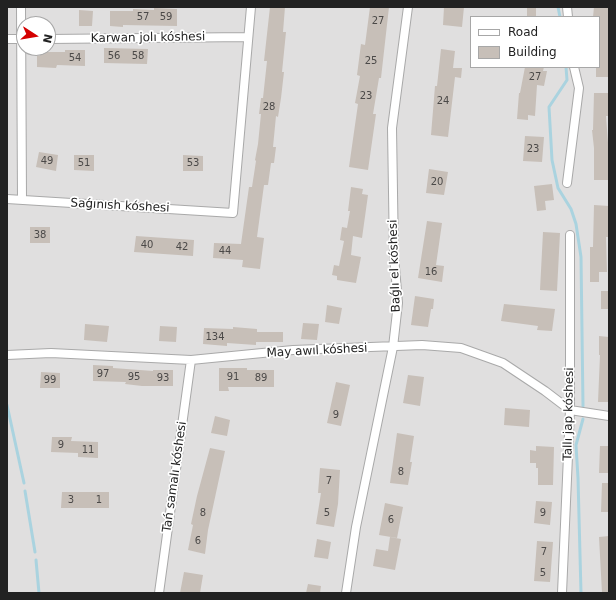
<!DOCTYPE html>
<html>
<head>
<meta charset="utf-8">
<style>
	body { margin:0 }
	#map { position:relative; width:616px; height:600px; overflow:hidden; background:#f2efe9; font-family:"DejaVu Sans",sans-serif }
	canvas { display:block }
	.frame { position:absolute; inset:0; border:8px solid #222; pointer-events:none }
	.legend { position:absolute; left:470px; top:16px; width:130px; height:52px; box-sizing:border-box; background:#fff; border:1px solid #a7a7a7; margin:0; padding:5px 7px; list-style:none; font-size:12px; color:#222 }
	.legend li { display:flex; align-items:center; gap:8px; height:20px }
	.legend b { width:20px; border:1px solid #a7a7a7 }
	.north { position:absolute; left:16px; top:16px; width:40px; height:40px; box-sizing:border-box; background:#fff; border:1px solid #a7a7a7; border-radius:50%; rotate:102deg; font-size:11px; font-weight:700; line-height:16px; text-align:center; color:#222 }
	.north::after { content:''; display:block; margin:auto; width:14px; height:18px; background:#d40000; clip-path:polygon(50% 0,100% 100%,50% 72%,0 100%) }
</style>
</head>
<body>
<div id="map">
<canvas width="616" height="600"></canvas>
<div class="frame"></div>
<ul class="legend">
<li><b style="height:5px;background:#fff"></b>Road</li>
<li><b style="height:11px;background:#c7bfb8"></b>Building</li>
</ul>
<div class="north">N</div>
</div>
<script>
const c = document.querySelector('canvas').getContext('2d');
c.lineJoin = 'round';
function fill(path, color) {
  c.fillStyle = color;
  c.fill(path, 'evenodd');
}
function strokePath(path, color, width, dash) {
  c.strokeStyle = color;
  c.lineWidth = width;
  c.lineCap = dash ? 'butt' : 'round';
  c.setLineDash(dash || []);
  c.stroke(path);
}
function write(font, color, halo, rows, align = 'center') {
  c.font = font + ' "DejaVu Sans",sans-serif';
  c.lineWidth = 3.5;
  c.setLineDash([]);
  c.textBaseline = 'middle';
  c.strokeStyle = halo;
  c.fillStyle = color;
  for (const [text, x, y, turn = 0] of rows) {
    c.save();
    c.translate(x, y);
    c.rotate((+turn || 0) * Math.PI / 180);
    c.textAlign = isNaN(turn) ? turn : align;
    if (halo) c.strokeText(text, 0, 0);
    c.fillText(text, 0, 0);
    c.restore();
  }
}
fill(new Path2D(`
	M7,7H609V593H7ZM471,17H599V67H471ZM24,24H48V48H24Z`), '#e0dfdf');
strokePath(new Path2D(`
	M558,7L560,17
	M566,67L567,80L549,107L552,160L558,188L571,209L576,224L581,257L583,406
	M7,405L24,483
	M25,491L35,552
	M36,560L39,593
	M581,593L578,478L576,445L583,419`), '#aad3df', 3);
fill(new Path2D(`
	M270,7H285L283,32H286L282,72H284L281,98L278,117L276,116L273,147H276L274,163H271L268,185H264L257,237L264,238L260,269L242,267L243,260L213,258L214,243L241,244L249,187H252L256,161L255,160L258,144L261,114H259L261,98H263L267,61H264Z
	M370,7H389L381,78H379L373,114H376L368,170L349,167L358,104L355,103L360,76L357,75L361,44L365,45Z
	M444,7H464L462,27L443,25Z
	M527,7H536V17H527Z
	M594,7H609V77H596V67H599V17H593Z
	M154,8L177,9V26L123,25V27L110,26V11H133V9L154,10Z
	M79,10L93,11L92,26H79Z
	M104,48L148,49L147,64L104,63Z
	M441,49L455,51L453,68H462L461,78L455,77L448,137L431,135L435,86H437Z
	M65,50H85V66L57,65L56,68L37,67V52H65Z
	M525,67H544L543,71H547L544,86L537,85L535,116L528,115V120L517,119L519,93H520Z
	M594,93H609V116H606L609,156V180H594V148L592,130H593Z
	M525,136L544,137L542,162L523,161Z
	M39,152L58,155L56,171L36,167Z
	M74,155H94V171L74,170Z
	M183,155L203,156V171H183Z
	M429,169L448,172L444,195L426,193Z
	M552,184L554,200L545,201L546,210L537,211L534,186Z
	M351,187L363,189L362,194L368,195L362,238L353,236L351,255L361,257L356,283L337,280V276L332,275L334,265L339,266L344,241L340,240L342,227L347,228L350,211H348Z
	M594,205L609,206V237H606L607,272H599V282H590V247H593Z
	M427,221L442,223L436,265L444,266L442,282L418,278Z
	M30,227H50V243H30Z
	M543,232L560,233L557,291L540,290Z
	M136,236L194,240L193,256L134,252Z
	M601,291H609V309H601Z
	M415,296L434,299L433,309H431L428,327L411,325Z
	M504,304L555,309L552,331L537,330L538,326L501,321Z
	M327,305L342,308L339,324L325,322Z
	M303,323L319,324L317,340L301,339Z
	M85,324L109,326L107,342L84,340Z
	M160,326L177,327L176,342L159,341Z
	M233,327L257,329V332H283V342H256V345L227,343V346L203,344L204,328L233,329Z
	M599,336L609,337V402H598L600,355H599Z
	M93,365L113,366V368L153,371V370H173V386H142L125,384L126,382L93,381Z
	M219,368H247V370H274V387H228L229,391H219Z
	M41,372L60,373V388H40Z
	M408,375L424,377L420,406L403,403Z
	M336,382L350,385L341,426L327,423Z
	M505,408L530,410L529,427L504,425Z
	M215,416L230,420L227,436L211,433Z
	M397,433L414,436L410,462H412L408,485L390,483Z
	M52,437H72L71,441L98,442V458L78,457V453L51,452Z
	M536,446L554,447L553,485H538V468H536V463H530V450L536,451Z
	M600,446H609V473H599Z
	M210,448L225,451L208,530L205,554L188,550L193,525L191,524L197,496Z
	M320,468L340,470L338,504L334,527L316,524L321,493H318Z
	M602,483H609V512H601Z
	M62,492H109V508H61Z
	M536,501L552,502L550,525L534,523Z
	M385,503L403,507L397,538L379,535Z
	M609,536V593H602L599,537Z
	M390,537L401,539L395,570L373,566L376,549L388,551Z
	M317,539L331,542L328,559L314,557Z
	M537,541L553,542L550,582L534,581Z
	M184,572L203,575L200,593H180Z
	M308,584L321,586L320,593H306Z`), '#c7bfb8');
const minor = new Path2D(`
	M21,7L22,200
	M567,7L568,17
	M7,39H24
	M48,39L248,37
	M567,183L579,88L574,67
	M7,199L233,213L251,7
	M7,355L51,353L191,360L293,350L422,345L461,348L503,363L545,391L570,410L609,416
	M159,593L191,360
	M346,593L356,527L393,347L398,303L394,256L392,128L408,7
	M562,593L570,410V235`);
strokePath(minor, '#a9a9a9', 10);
strokePath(minor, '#fff', 8);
write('10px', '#4b4948', null, [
	["57",143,17],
	["59",166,17],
	["27",378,21],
	["56",114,56],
	["58",138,56],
	["54",75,58],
	["25",371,61],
	["27",535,77],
	["23",366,96],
	["24",443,101],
	["28",269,107],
	["23",533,149],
	["49",47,161],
	["51",84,163],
	["53",193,163],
	["20",437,182],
	["38",40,235],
	["40",147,245],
	["42",182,247],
	["44",225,251],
	["16",431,272],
	["134",215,337],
	["97",103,374],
	["95",134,377],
	["91",233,377],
	["93",163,378],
	["89",261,378],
	["99",50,380],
	["9",336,415],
	["9",61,445],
	["11",88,450],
	["8",401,472],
	["7",329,481],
	["3",71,500],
	["1",99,500],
	["8",203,513],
	["5",327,513],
	["9",543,513],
	["6",391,520],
	["6",198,541],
	["7",544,552],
	["5",543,573]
]);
write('12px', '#222', '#fff', [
	["Karwan jolı kóshesi",148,38,-1],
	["Saǵınısh kóshesi",120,206,3],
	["Baǵlı el kóshesi",395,266,-92],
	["May awıl kóshesi",317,351,-3],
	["Tallı jap kóshesi",569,414,-89],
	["Tań samalı kóshesi",175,477,-82]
]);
</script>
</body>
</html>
